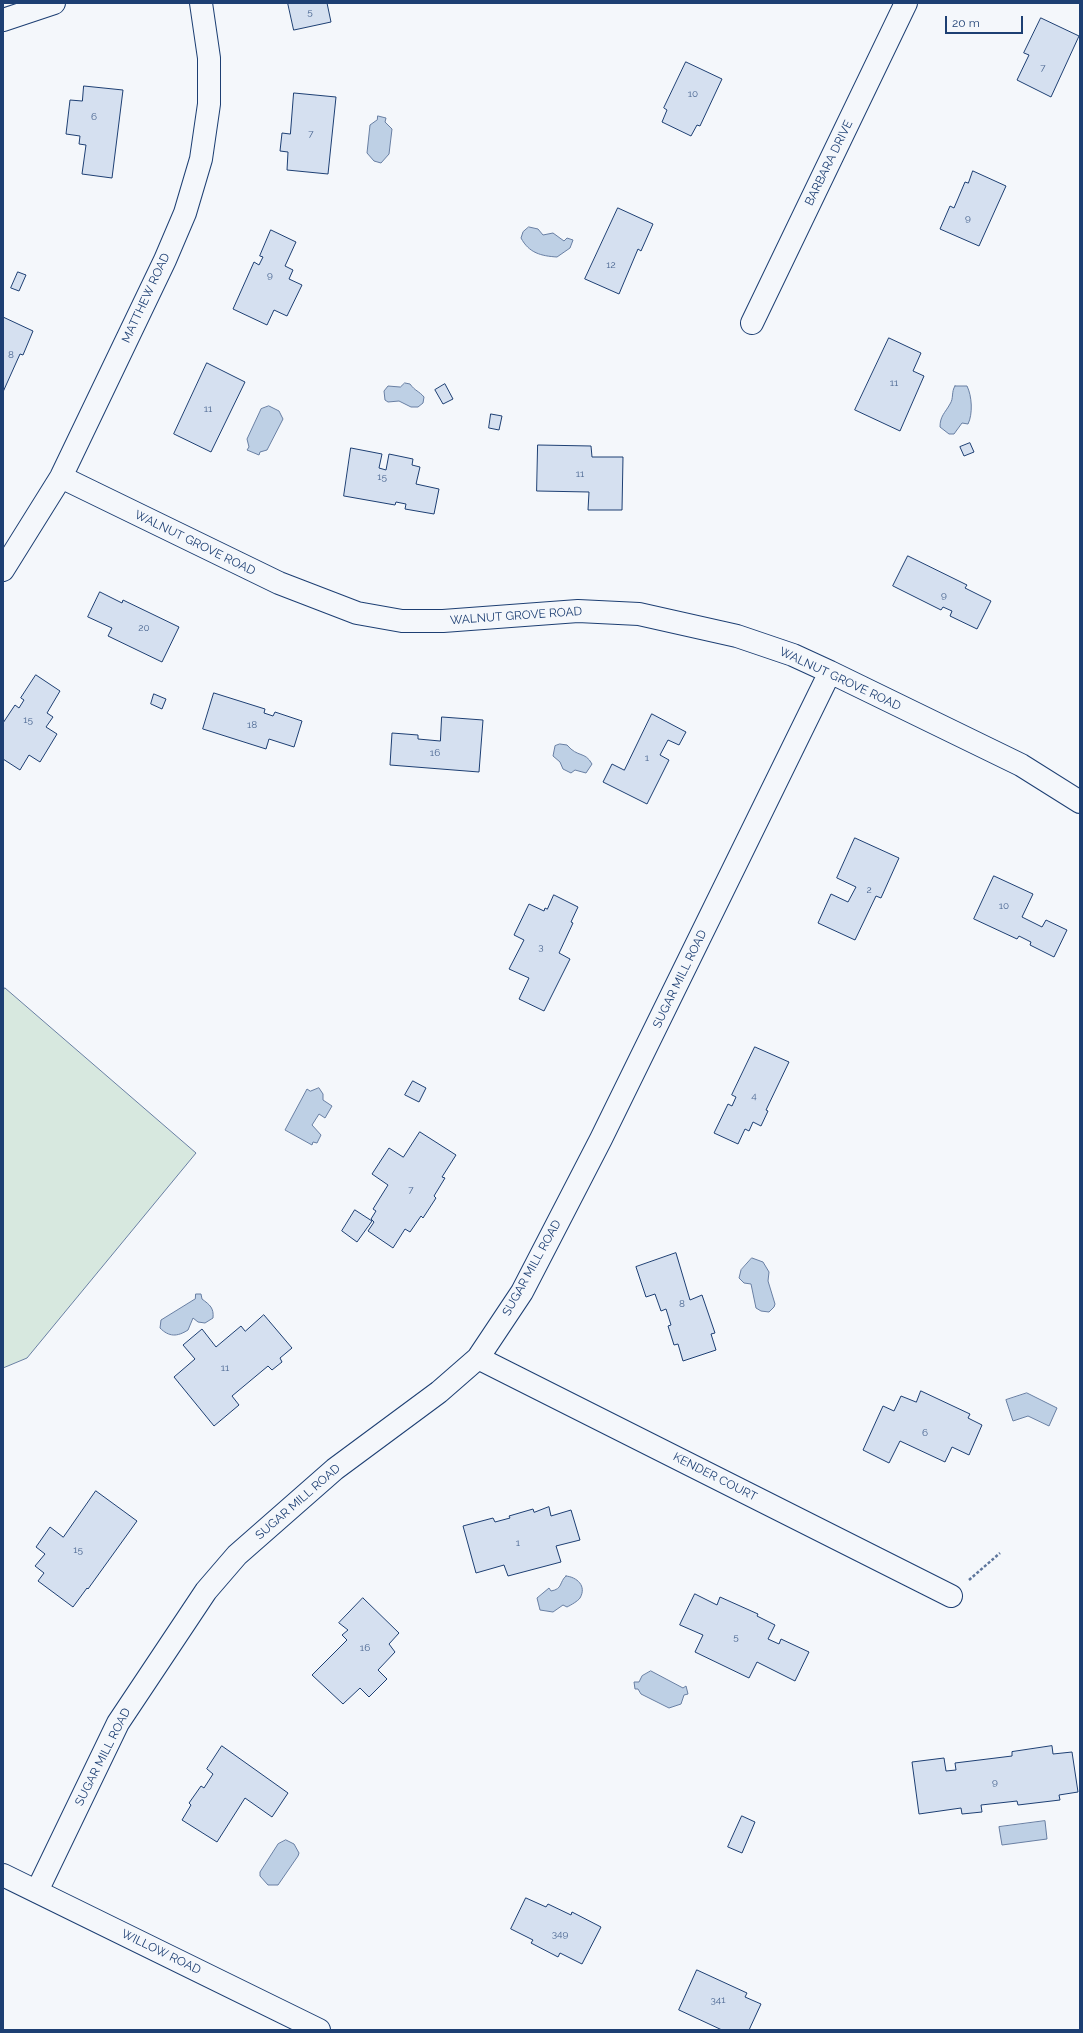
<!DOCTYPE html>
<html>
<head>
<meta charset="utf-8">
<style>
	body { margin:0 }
	#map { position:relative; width:1083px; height:2033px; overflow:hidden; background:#f4f7fb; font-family:Raleway,sans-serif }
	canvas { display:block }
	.frame { position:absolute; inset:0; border:4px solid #1d3f73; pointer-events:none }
	.scale { position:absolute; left:945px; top:16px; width:78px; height:18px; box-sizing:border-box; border:2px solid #1d3f73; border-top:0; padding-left:5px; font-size:12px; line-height:14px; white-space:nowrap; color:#1d3f73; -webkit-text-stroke:3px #f4f7fb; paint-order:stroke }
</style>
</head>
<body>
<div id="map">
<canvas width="1083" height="2033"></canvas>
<div class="frame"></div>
<div class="scale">20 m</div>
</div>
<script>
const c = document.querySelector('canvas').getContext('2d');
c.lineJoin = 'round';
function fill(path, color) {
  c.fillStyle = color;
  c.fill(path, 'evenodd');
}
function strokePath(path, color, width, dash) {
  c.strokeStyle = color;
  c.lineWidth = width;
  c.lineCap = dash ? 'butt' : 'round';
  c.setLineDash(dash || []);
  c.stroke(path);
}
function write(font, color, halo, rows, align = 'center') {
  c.font = font + ' Raleway,sans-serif';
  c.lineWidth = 3;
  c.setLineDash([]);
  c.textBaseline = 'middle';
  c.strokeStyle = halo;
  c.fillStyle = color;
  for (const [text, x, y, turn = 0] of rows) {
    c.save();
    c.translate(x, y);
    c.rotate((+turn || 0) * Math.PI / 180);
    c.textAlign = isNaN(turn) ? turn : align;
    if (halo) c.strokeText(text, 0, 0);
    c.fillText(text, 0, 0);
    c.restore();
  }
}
const green = new Path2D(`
	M5,988L196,1153L27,1358L3,1368V991Z`);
fill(green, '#d7e8df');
strokePath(green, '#687fa3', 1);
const water = new Path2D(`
	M378,116L386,118L385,122L392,129L389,154L381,163L374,161L367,153L370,125L377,120Z
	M529,227L538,229L543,235L553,233L564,241L567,238L573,240L570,248L557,257C541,256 529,253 521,238L523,232Z
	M405,383L410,384C415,391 419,391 424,397L423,403L418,407H411L399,401L388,402L385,400L384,391L388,386L400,387Z
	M955,386H967C972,396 973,414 968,424L962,423L954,434H949L940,427C940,416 945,413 950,404C954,398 951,392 955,386Z
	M269,406L279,411L283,419L267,450L260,452L259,455L247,450L249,447L247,439L261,409Z
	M560,744L567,745C578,758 585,751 592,764L586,773L575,770L571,773L563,769L560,762L553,756L555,746Z
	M319,1088L323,1094V1100L332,1106L325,1118L319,1114L312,1125L321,1135L317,1143L313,1142L312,1145L285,1130L307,1089L310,1091Z
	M752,1258L763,1262L769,1272L768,1281L775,1304L774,1307L769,1312L761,1311L756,1308L751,1284L744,1283L739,1278L741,1270Z
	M196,1294H201L202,1299C210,1305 214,1308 213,1318L205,1323L198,1322L193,1318L188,1330C177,1337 169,1337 160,1328L161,1320L195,1299Z
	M1027,1393L1057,1408L1049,1426L1028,1416L1013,1421L1006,1400Z
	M566,1576C577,1577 587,1586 580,1598C578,1601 571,1605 567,1607L563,1605L553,1612L540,1610L537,1598L549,1588L551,1591C563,1589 559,1582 566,1576Z
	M651,1671L683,1688L686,1686L688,1694L684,1695L681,1704L669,1708L641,1694L638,1689H635L634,1682H639L642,1676Z
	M1045,1821L1047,1839L1002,1845L999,1827Z
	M286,1840L294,1844L299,1853L298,1856L278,1885H268L260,1876V1872L278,1844Z`);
fill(water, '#bed0e5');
strokePath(water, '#687fa3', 1);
const building = new Path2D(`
	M288,3H327L331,22L294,30Z
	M1041,18L1079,36L1051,97L1017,80L1029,55L1024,53Z
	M686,62L722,79L700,126L697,125L691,136L662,122L667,110L664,108Z
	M84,86L123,90L112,178L82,174L86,145L79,144L80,136L66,134L70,100L82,101Z
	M294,93L336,97L328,174L287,170L288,152L280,151L282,133L290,134Z
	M973,171L1006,186L979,246L940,229L950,206L954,208L965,182L968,183Z
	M618,208L653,224L641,251L638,249L619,294L585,279Z
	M271,230L296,242L285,266L293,270L289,279L302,285L287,316L274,310L267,325L233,309L254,262L259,265L263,257L260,256Z
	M18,272L26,275L19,291L11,288Z
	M3,317L33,331L23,355L20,354L3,392Z
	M889,338L921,353L913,371L924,376L900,431L855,410Z
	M207,363L245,382L211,452L174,434Z
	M445,384L453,399L443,404L435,390Z
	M491,414L502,416L499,430L489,428Z
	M970,443L974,452L964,456L960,447Z
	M538,445L591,446L592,457H623L622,510H588L589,492L537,491Z
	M351,448L382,454L379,468L386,470L389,454L413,459L412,465L420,467L416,484L439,489L434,514L405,509L406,504L396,502L395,505L344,496Z
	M908,556L967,585L965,588L991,601L977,629L950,616L952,611L943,607L941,610L893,586Z
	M100,592L122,603L123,600L179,627L162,662L108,636L112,628L88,617Z
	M36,675L60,691L47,713L53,717L46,727L57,734L40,762L29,755L20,770L3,759V723L15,705L19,708L24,700L21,698Z
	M214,693L265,709L264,713L273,716L275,712L302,721L294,747L269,739L266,749L203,729Z
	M154,694L166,699L162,709L151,704Z
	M652,714L686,732L679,745L668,740L660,755L669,760L647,804L603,782L612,764L624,770Z
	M442,717L483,720L479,772L390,765L392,733L418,735V739L440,741Z
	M855,838L899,858L881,898L876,896L855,940L818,923L831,894L848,902L856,887L837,878Z
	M994,876L1033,894L1022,917L1042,927L1046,920L1067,930L1054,957L1030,945L1031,942L1019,936L1017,939L974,919Z
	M554,895L578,907L571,922L573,923L559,953L570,959L544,1011L519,999L529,978L509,969L524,940L514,935L529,904L544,911L545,908L547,909Z
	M755,1047L789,1062L766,1110L768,1111L761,1126L753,1122L749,1131L745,1129L738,1144L714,1133L728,1104L732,1106L736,1097L732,1095Z
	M413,1081L426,1088L419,1102L405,1095Z
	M420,1132L456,1155L442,1177L445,1178L434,1196L436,1198L423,1218L421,1216L410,1232L405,1229L393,1248L368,1231L374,1222L371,1219L376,1211L373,1209L388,1185L372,1174L389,1148L403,1157Z
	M355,1210L372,1221L357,1242L342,1231Z
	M676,1253L690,1300L702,1295L715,1333L711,1334L716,1350L683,1361L678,1344L674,1345L668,1326L671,1325L666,1309L661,1311L655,1294L646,1297L636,1267Z
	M264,1315L292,1348L280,1358L282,1362L272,1370L268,1366L232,1396L239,1405L214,1426L174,1377L195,1359L183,1345L202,1329L216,1347L241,1326L245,1331Z
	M921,1391L970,1414L968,1418L982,1425L969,1455L952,1447L945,1462L900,1441L889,1463L863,1450L883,1406L894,1411L901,1396L916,1402Z
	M96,1491L137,1521L88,1589L87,1588L73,1607L38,1581L44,1573L35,1566L45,1554L36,1547L50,1527L63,1537Z
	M549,1507L551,1516L571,1510L580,1540L556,1546L561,1562L508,1576L504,1565L476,1573L463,1526L493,1518L495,1522L510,1518L509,1516L533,1509L534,1512Z
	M695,1594L717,1605L720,1597L758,1614L757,1616L775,1625L768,1639L779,1644L781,1639L809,1652L795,1681L757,1662L749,1678L695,1652L703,1635L680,1625Z
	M363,1598L399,1633L389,1644L395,1652L378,1670L387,1679L369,1697L360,1688L343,1704L312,1675L347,1640L342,1635L348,1630L339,1623Z
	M222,1746L288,1793L272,1817L245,1798L217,1842L182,1820L191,1805L189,1803L201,1786L204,1788L213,1774L207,1769Z
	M1052,1746L1053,1754L1072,1752L1078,1792L1059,1795L1060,1800L1018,1805L1017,1801L981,1805L982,1812L962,1814L961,1808L919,1814L912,1762L944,1758L946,1771L956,1770L955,1763L1012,1756V1752Z
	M742,1816L755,1822L742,1853L728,1847Z
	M526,1898L546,1907L548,1904L571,1915L572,1912L601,1927L582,1964L560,1953L558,1957L531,1943L533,1940L511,1929Z
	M697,1970L747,1993L745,1997L761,2004L749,2030H722L679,2010Z`);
fill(building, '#d5e0f0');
strokePath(building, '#1d3f73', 1);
const street = new Path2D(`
	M3,20L54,3
	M752,323L906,3
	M61,477L279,583L357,613L402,621H443L578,611L639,614L737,636L793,655L830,672L1021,765L1080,802
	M3,570L61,477L165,260L185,213L201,159L209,104V58L201,3
	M478,1358L951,1596
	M37,1891L118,1723L206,1591L237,1555L335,1469L439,1392L478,1358L522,1292L601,1139L830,672`);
const secondary = new Path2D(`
	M3,1875L319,2030`);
strokePath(street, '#1d3f73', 24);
strokePath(secondary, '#1d3f73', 24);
strokePath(new Path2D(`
	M969,1580L1000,1553`), '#5e769c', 2.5, [3, 2]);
strokePath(street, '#f4f7fb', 22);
strokePath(secondary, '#f4f7fb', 22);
write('10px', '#4b6792', null, [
	["5",310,12],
	["7",1043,68],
	["10",693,94],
	["6",94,117],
	["7",311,134],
	["9",968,218],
	["12",611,265],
	["9",270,275],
	["8",11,355],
	["11",894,383],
	["11",208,409],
	["11",580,474],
	["15",382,477],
	["9",944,595],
	["20",144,628],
	["15",28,720],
	["18",252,725],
	["16",435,753],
	["1",647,758],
	["2",869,890],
	["10",1004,906],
	["3",541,947],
	["4",754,1096],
	["7",411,1190],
	["8",682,1304],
	["11",225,1368],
	["6",925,1433],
	["1",518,1543],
	["15",78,1550],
	["5",736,1637],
	["16",365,1648],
	["9",995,1782],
	["349",560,1934],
	["341",718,2000]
]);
write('12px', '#1d3f73', '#f4f7fb', [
	["BARBARA DRIVE",829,163,-64],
	["MATTHEW ROAD",146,298,-65],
	["WALNUT GROVE ROAD",195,543,26],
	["WALNUT GROVE ROAD",516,616,-4],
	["WALNUT GROVE ROAD",840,679,25],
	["SUGAR MILL ROAD",680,979,-64],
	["SUGAR MILL ROAD",532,1268,-61],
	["KENDER COURT",715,1477,27],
	["SUGAR MILL ROAD",298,1502,-41],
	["SUGAR MILL ROAD",103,1757,-63],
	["WILLOW ROAD",161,1952,26]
]);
</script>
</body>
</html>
